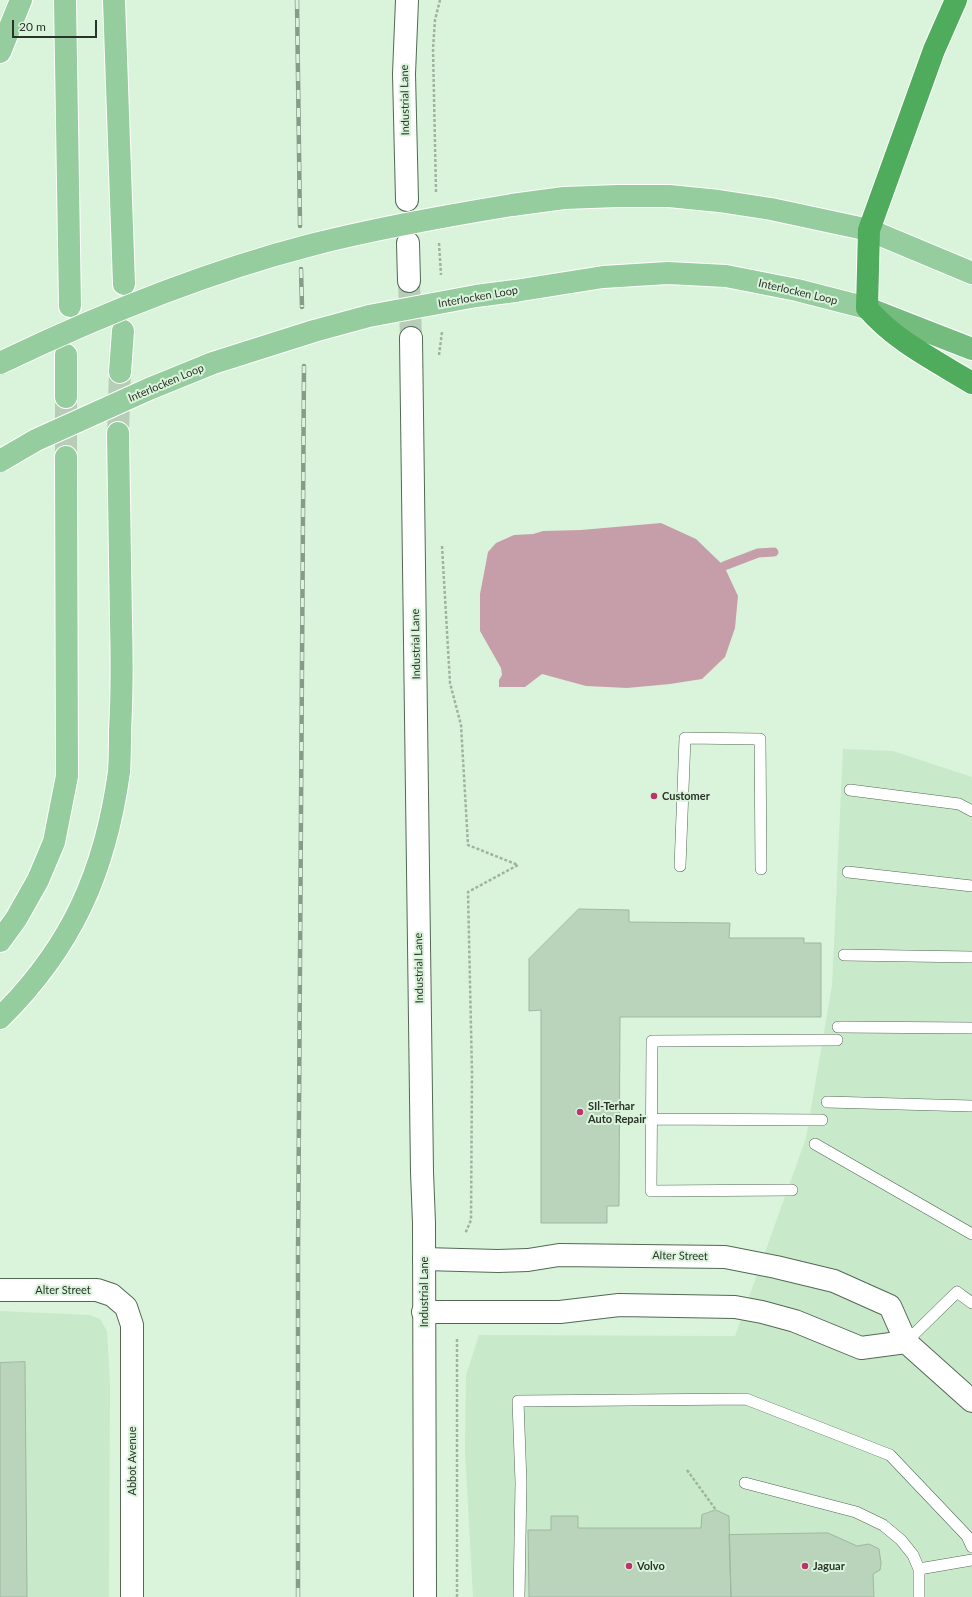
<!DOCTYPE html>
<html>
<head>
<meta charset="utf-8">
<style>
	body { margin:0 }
	#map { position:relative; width:972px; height:1597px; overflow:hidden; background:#daf4db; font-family:Lato,sans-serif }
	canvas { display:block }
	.scale { position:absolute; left:12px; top:20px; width:85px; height:18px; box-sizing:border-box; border:2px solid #293329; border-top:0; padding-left:5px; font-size:12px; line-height:14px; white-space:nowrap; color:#293329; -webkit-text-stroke:3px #daf4db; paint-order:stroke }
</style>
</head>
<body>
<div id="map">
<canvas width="972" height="1597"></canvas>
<div class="scale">20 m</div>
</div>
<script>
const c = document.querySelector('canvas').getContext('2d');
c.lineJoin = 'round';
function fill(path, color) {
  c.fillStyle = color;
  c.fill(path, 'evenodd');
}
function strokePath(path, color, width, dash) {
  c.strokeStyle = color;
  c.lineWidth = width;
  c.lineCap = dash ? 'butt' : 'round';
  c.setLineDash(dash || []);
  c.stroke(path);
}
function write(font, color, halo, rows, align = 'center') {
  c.font = font + ' Lato,sans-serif';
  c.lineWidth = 4;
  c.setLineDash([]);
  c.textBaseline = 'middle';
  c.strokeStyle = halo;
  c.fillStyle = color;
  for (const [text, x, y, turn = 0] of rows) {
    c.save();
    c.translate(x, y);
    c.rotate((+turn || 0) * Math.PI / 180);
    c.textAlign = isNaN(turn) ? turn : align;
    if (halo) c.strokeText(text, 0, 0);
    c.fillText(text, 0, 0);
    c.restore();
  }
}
fill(new Path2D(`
	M843,749L893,751L972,777V1597H473L465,1451L466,1375L479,1335L735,1336L806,1138L832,985Z
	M0,1311L90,1315L100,1319L107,1331L110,1385L109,1597H0Z`), '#c9e9cb');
fill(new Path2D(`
	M661,523L696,539L724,566L738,596L735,628L725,657L702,679L670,684L627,688L586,686L542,674L525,687H499V680L502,675L501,668L480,631V594L485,568L488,552L496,543L514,535L533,534L543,531L581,530Z`), '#c69eaa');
strokePath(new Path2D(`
	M724,566L758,553L774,552`), '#c69eaa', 9);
const building = new Path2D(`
	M579,909L629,910V922L730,923L729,938H804V943H821V1017H620L619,1206H607V1223H541V1010L529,1011V959Z
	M25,1362L27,1597H0V1363Z
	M716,1510L729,1516L731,1597H529L528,1530H551V1516H578V1528H701L702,1515Z
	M828,1533L857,1546L869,1544L879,1549L881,1563L880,1570L873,1574L874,1597H731L729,1535Z`);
fill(building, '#bad3bb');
strokePath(building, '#9fb7a0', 1);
strokePath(new Path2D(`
	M409,281L411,338`), '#b7cdb7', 22, [22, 11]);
strokePath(new Path2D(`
	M66,397V457
	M118,433L120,372`), '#b7cdb7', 22, [22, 11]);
const service = new Path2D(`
	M850,790L959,804L972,811
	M680,866L685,738L760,739L761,869
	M848,872L972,886
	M844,955L972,957
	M838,1027L972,1028
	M827,1102L972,1106
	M652,1119L822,1120
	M815,1144L972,1234
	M792,1190L651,1191L652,1041L837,1040
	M906,1342L957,1292L972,1303
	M745,1483L856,1512L883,1525L901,1540L913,1555L919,1569
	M519,1597L521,1483L518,1401L746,1399L890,1455L967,1536L972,1547
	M919,1597V1569L972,1560`);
const minor = new Path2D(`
	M424,1259L498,1261L528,1260L559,1255L725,1257L776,1267L834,1281L890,1306L906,1342L972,1401
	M0,1290H97L112,1295L126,1307L132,1325V1597
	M423,1312H560L619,1305L735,1307L762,1312L795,1321L861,1348L906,1342`);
const tertiary = new Path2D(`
	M407,200L404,74L407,0
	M408,243L409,281
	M411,338L422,1172L424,1223L425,1597`);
const primary = new Path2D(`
	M65,0L70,306
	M114,0L124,284
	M0,52L21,0
	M512,205L564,198L618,196H669L719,201L771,209L869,230L972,273
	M515,291L603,277L668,273L726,276L797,290L867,308
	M120,372L123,331
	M66,397V355
	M0,941L16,919L38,880L54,842L67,776L66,457
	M0,1018C72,947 105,872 119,772C120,758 120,745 120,731C122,695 122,659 121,622C120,559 119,496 118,433`);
const trunk = new Path2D(`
	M867,308L972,349`);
const motorway = new Path2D(`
	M956,0L934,50L869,230L867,308C895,341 936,361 972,383`);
strokePath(service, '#526954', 12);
strokePath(minor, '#526954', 24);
strokePath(tertiary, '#526954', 24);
strokePath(primary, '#fff', 24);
strokePath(trunk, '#fff', 24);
strokePath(motorway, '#fff', 24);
strokePath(new Path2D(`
	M436,192L433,49L435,20L440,0
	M439,243L441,275
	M439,355L442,332
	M442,546L450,683L461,725L468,845L518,865L468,892L472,1073L471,1220L465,1234
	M687,1470L716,1510
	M457,1597V1338`), '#9fb39f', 2.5, [3, 2]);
strokePath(service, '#fff', 11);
strokePath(minor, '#fff', 22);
strokePath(tertiary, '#fff', 22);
strokePath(primary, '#96cd9e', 22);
strokePath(trunk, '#73bc7e', 22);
strokePath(motorway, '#50ac5d', 22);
const rail = new Path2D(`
	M297,0L300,226
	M301,269L302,307
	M298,1597V1256L304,366`);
strokePath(rail, '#889a88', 4.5);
strokePath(rail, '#daf4db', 3, [9]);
const primaryBridge = new Path2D(`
	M0,363C100,315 203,273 311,245C377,228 445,216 512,205
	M0,461L36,440L149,389L213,363L314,331L369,316L476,296L515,291`);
strokePath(primaryBridge, '#fff', 24, []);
strokePath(primaryBridge, '#96cd9e', 22);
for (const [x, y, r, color] of [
	[654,796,4,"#bd336e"],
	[580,1112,4,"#bd336e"],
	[629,1566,4,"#bd336e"],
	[805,1566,4,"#bd336e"]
]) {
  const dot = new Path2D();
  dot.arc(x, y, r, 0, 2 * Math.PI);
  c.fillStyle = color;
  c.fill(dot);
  strokePath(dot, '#daf4db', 1.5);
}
write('11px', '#293329', '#daf4db', [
	["Industrial Lane",405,100,-91],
	["Interlocken Loop",798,292,13],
	["Interlocken Loop",478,297,-10],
	["Interlocken Loop",166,383,-23],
	["Industrial Lane",416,644,-91],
	["Industrial Lane",419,968,-91],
	["Alter Street",680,1256,1],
	["Alter Street",63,1290],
	["Industrial Lane",424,1292,-90],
	["Abbot Avenue",132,1461,-90]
]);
write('bold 11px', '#293329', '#daf4db', [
	["Customer",662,796],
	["SIl-Terhar",588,1106],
	["Auto Repair",588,1119],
	["Volvo",637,1566],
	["Jaguar",813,1566]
], 'left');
</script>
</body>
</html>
